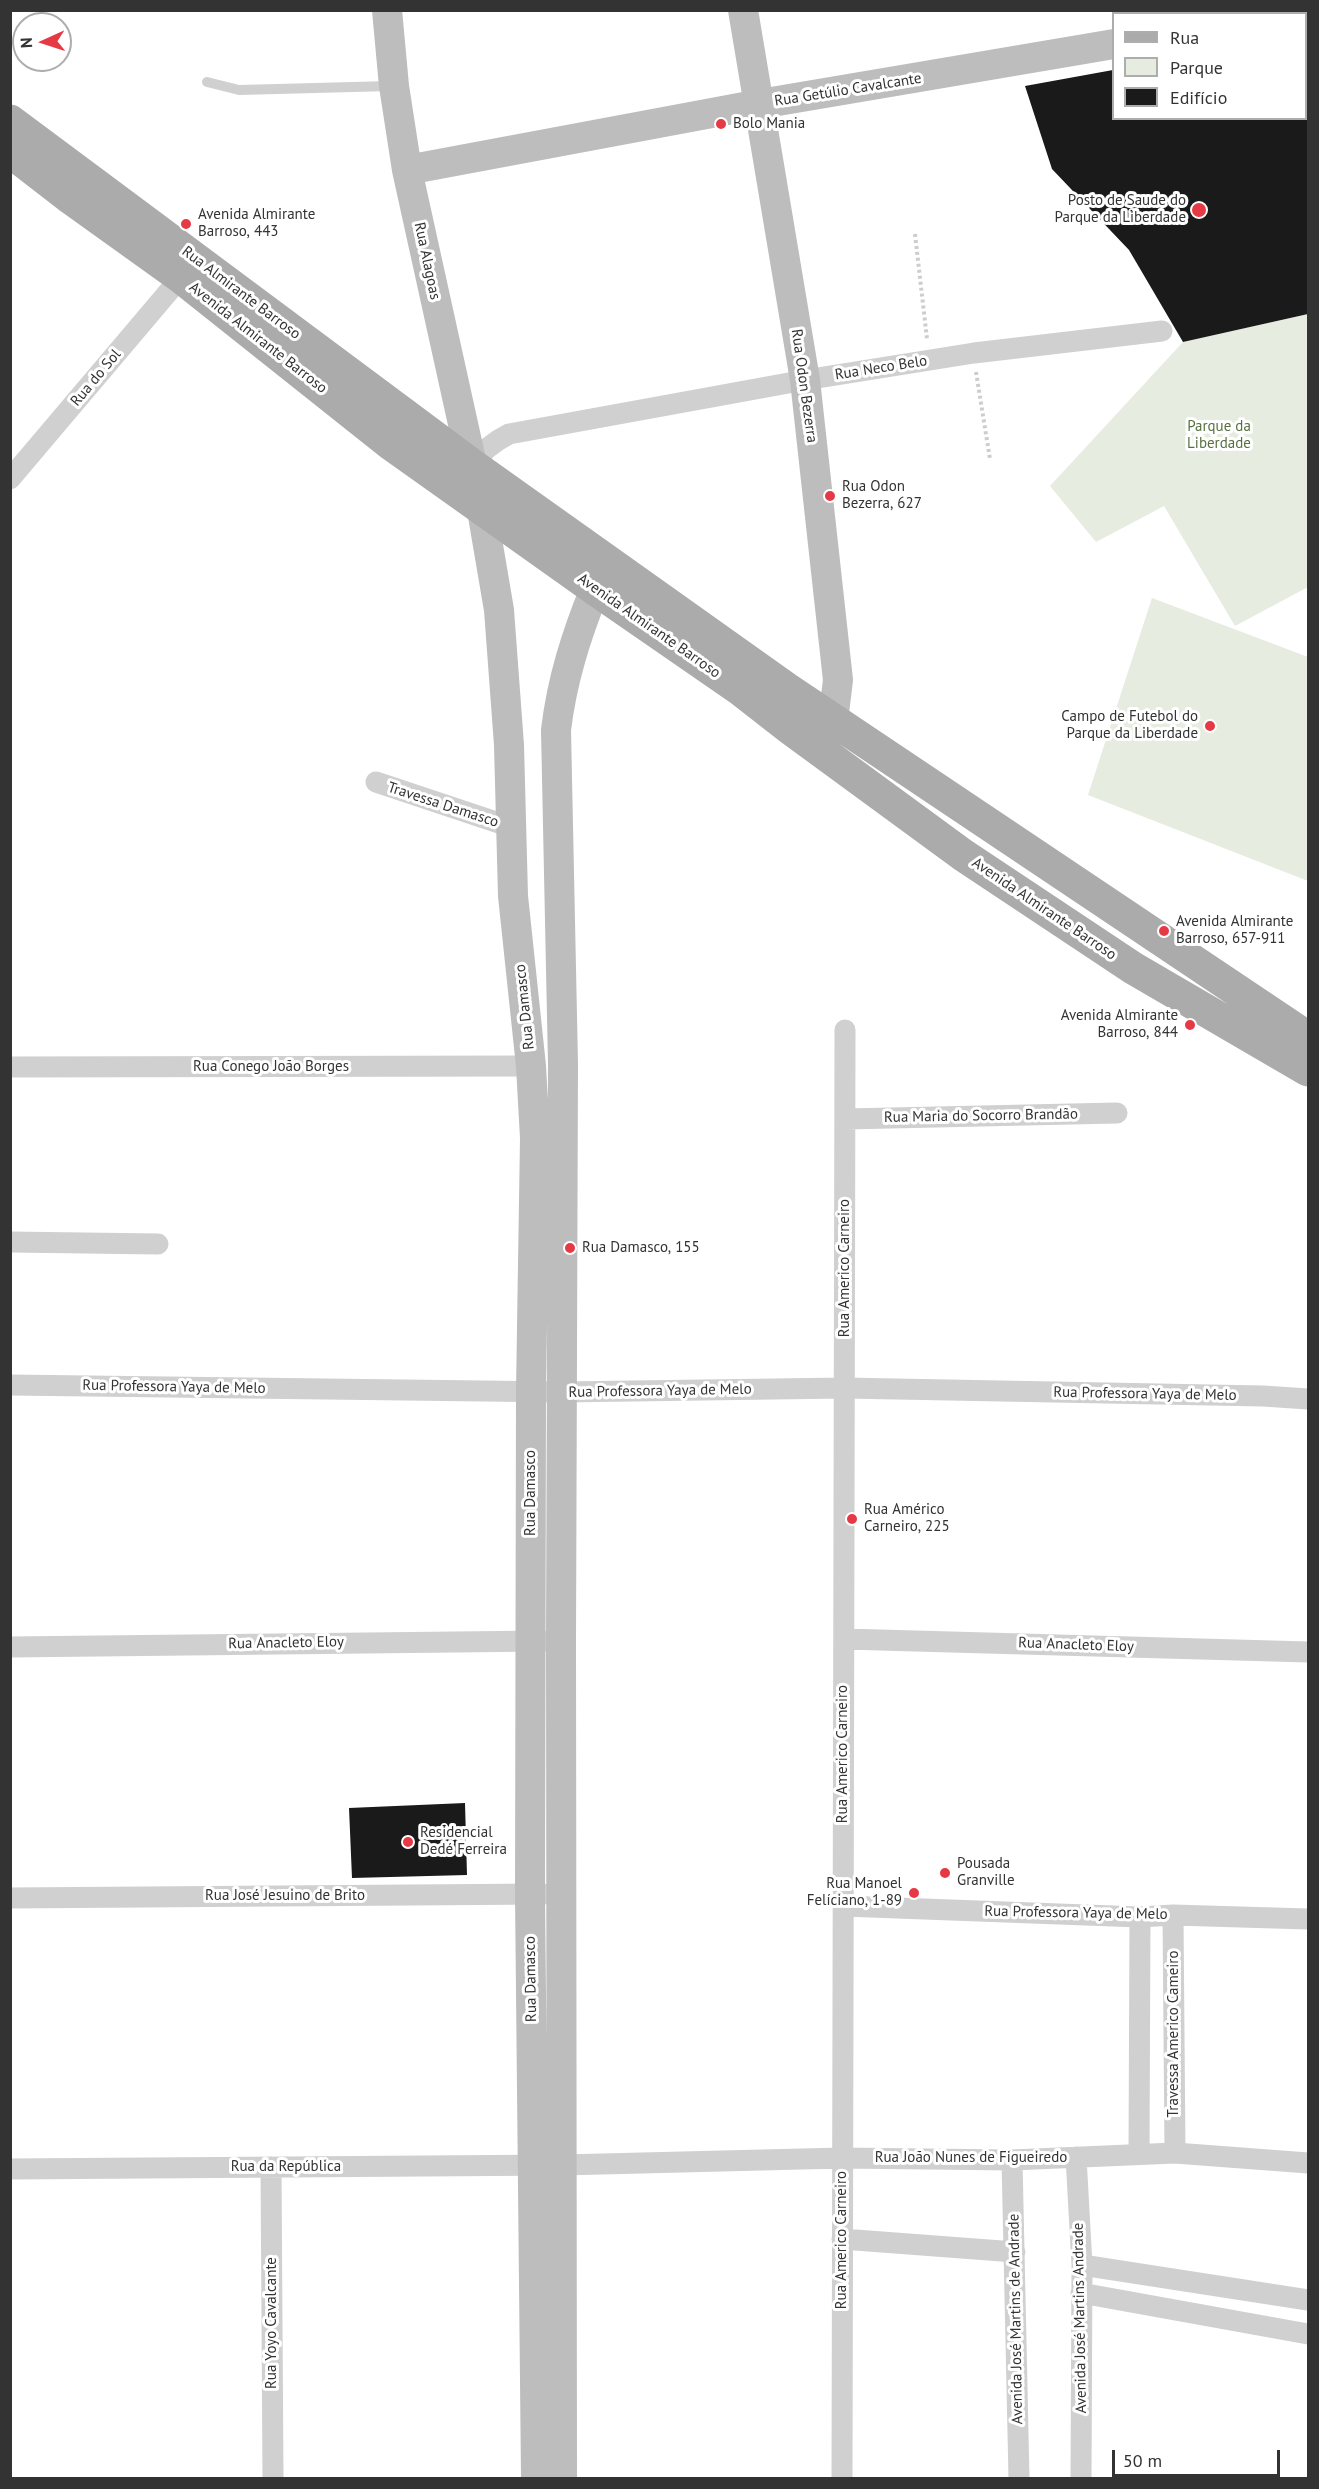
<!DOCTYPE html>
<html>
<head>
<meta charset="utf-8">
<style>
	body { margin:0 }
	#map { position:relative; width:1319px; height:2489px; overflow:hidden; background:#fff; font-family:"PT Sans",sans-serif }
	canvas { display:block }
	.frame { position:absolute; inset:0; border:12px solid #333; pointer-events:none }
	.legend { position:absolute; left:1112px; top:12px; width:195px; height:108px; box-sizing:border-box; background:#fff; border:2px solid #adadad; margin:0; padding:8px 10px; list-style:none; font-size:18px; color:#333 }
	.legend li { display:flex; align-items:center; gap:12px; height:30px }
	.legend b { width:30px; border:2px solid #adadad }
	.north { position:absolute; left:12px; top:12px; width:60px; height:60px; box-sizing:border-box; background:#fff; border:2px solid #adadad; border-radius:50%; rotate:267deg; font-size:16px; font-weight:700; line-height:24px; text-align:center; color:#333 }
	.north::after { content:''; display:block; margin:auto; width:21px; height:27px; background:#e63946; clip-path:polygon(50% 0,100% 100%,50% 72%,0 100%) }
	.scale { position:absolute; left:1112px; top:2450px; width:168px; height:27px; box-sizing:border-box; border:3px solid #333; border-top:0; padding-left:8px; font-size:18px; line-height:21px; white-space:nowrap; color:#333; -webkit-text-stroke:4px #fff; paint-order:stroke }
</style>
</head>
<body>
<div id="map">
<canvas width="1319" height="2489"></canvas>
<div class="frame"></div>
<ul class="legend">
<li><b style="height:8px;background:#ababab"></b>Rua</li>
<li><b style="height:16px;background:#e6ecdf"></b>Parque</li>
<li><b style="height:16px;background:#1a1a1a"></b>Edifício</li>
</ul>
<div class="north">N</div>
<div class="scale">50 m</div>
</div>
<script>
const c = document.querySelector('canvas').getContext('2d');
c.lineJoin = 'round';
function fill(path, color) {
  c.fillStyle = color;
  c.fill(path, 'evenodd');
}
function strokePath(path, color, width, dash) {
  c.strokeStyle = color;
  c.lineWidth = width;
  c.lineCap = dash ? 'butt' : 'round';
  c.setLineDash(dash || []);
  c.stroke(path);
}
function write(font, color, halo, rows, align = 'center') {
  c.font = font + ' "PT Sans",sans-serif';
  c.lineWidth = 6;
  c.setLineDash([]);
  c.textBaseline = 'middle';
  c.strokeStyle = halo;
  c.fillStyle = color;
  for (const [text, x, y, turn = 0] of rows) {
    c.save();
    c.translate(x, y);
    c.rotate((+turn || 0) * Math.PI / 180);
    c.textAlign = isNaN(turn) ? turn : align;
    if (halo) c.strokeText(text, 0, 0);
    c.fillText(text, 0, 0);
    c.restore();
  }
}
fill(new Path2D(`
	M1308,314V587L1235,626L1164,506L1096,542L1050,486L1183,342Z
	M1152,598L1308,657V881L1088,795Z`), '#e6ecdf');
fill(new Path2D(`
	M1113,70V118H1308V314L1183,342L1129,250L1052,169L1025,86Z
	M465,1803L467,1875L352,1878L349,1808Z`), '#1a1a1a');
strokePath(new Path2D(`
	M915,234L927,339
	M976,372L990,459`), '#cdcdcd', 4, [3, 3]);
strokePath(new Path2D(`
	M207,82L239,90L391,86`), '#d0d0d0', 10);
strokePath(new Path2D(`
	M472,465C482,451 493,442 509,434L805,380L974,353L1162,331
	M10,479L181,277
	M376,782L511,827
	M10,1067L531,1066
	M845,1119L1117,1113
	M10,1242L158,1244
	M10,1385L562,1392L844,1388L1263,1396L1308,1399
	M844,1639L1308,1652
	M10,1647L544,1641
	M10,1898L544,1894
	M843,1906L1140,1917L1173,1915L1308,1919
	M1173,1915L1175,2153
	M1139,2154L1140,1917
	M1076,2157L1082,2265L1081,2478
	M1012,2160L1019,2478
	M271,2167L273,2478
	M10,2169L562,2165L842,2158L1012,2160L1175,2153L1308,2163
	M842,2239L1015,2252
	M1082,2265L1308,2300
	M1081,2293L1308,2334
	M842,2478L845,1030`), '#d0d0d0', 21);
strokePath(new Path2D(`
	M387,10L394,86L407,170L482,510L499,610L509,745L513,896L531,1066L535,1138L531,1391L530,1895L536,2478
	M743,10L805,380L838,680L833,721L813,727
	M1284,14L1306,10
	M407,170L760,104L1114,44
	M562,2478L561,1641L563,1064L556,730C562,680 576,636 595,589`), '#bdbdbd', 30);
strokePath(new Path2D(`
	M10,121L472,465L787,689L1308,1038
	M10,151L68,196L181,277L391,444L595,589L741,690L791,729L963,855L1133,968L1308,1070`), '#ababab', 33);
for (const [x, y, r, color] of [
	[721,124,6,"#e63946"],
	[1199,210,8,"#e63946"],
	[186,224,6,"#e63946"],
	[830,496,6,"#e63946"],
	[1210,726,6,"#e63946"],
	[1164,931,6,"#e63946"],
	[1190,1025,6,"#e63946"],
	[570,1248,6,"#e63946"],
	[852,1519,6,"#e63946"],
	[408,1842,6,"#e63946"],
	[945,1873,6,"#e63946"],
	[914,1893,6,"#e63946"]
]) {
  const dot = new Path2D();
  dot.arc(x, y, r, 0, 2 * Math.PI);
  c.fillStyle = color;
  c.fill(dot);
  strokePath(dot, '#fff', 2);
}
write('15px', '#333', '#fff', [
	["Rua Getúlio Cavalcante",848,90,-9],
	["Rua Alagoas",427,261,78],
	["Rua Almirante Barroso",241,293,37],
	["Avenida Almirante Barroso",258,338,38],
	["Rua Neco Belo",881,368,-9],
	["Rua do Sol",96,378,-50],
	["Rua Odon Bezerra",804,386,82],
	["Avenida Almirante Barroso",649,626,35],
	["Travessa Damasco",443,805,18],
	["Avenida Almirante Barroso",1044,909,34],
	["Rua Damasco",525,1007,-96],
	["Rua Conego João Borges",271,1067],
	["Rua Maria do Socorro Brandão",981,1116,-1],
	["Rua Americo Carneiro",845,1268,-90],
	["Rua Professora Yaya de Melo",174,1387,1],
	["Rua Professora Yaya de Melo",660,1391,-1],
	["Rua Professora Yaya de Melo",1145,1394,1],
	["Rua Damasco",531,1493,-90],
	["Rua Anacleto Eloy",286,1643,-1],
	["Rua Anacleto Eloy",1076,1645,2],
	["Rua Americo Carneiro",843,1754,-90],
	["Rua José Jesuino de Brito",285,1896],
	["Rua Professora Yaya de Melo",1076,1913,1],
	["Rua Damasco",531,1979,-91],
	["Travessa Americo Cameiro",1174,2034,-90],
	["Rua João Nunes de Figueiredo",971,2158],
	["Rua da República",286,2167],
	["Rua Americo Carneiro",842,2240,-90],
	["Avenida José Martins Andrade",1080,2318,-91],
	["Avenida José Martins de Andrade",1016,2319,-91],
	["Rua Yoyo Cavalcante",272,2323,-90]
]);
write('15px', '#333', '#fff', [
	["Bolo Mania",733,124],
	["Posto de Saude do",1186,201,"right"],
	["Parque da Liberdade",1186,218,"right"],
	["Avenida Almirante",198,215],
	["Barroso, 443",198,232],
	["Rua Odon",842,487],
	["Bezerra, 627",842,504],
	["Campo de Futebol do",1198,717,"right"],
	["Parque da Liberdade",1198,734,"right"],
	["Avenida Almirante",1176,922],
	["Barroso, 657-911",1176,939],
	["Avenida Almirante",1178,1016,"right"],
	["Barroso, 844",1178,1033,"right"],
	["Rua Damasco, 155",582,1248],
	["Rua Américo",864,1510],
	["Carneiro, 225",864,1527],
	["Residencial",420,1833],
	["Dedé Ferreira",420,1850],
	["Pousada",957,1864],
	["Granville",957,1881],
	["Rua Manoel",902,1884,"right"],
	["Felíciano, 1-89",902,1901,"right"]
], 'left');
write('15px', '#56703f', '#fff', [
	["Parque da",1219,427],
	["Liberdade",1219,444]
]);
</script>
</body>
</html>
